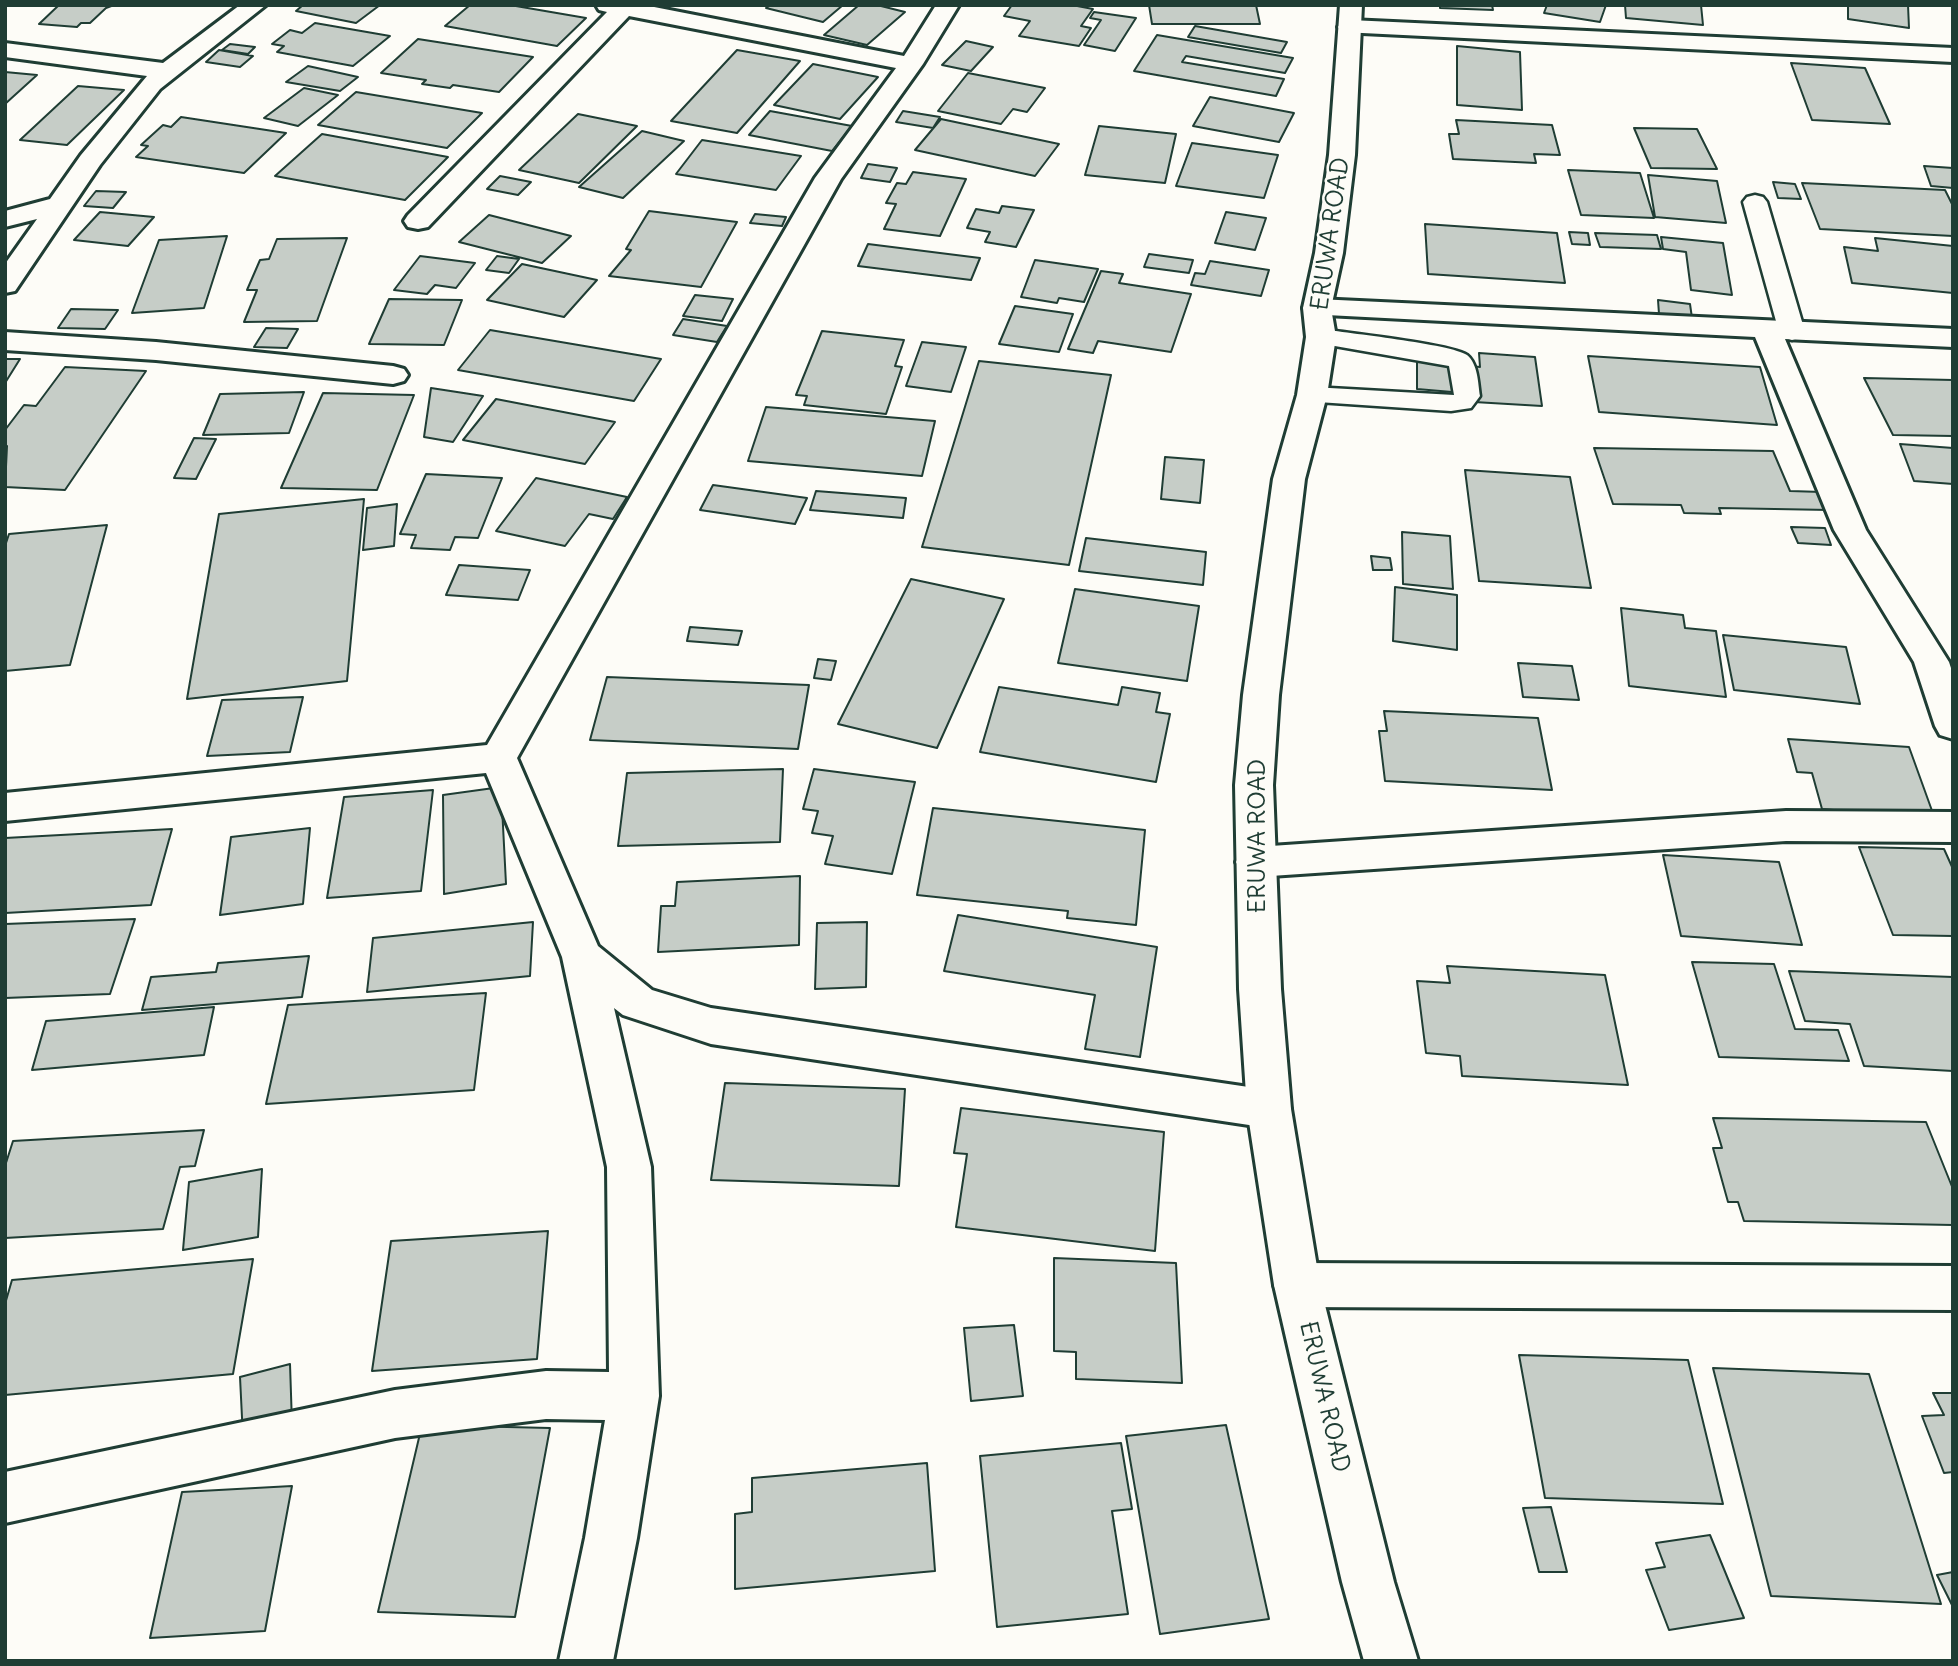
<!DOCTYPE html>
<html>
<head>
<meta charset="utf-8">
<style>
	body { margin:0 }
	#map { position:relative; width:1958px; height:1666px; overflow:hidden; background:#fdfcf7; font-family:Delius,sans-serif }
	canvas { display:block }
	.frame { position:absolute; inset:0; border:7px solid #1f3d34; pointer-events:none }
</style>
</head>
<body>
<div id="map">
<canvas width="1958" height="1666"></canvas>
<div class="frame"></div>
</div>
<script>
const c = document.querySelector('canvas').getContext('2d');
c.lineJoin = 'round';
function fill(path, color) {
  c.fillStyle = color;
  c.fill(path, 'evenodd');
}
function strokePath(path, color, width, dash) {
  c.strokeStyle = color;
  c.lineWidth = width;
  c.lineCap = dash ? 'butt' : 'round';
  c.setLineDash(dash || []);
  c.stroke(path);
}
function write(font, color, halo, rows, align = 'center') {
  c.font = font + ' Delius,sans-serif';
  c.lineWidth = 5;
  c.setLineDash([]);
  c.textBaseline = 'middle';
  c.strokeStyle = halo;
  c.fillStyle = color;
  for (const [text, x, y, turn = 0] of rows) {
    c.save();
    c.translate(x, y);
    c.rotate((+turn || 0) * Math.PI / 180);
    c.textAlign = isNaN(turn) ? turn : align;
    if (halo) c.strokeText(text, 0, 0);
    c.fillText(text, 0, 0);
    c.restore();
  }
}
const building = new Path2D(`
	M59,5H114L106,8L90,23H81L77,27L39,24Z
	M303,5H380L356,23L296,11Z
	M470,5H510L586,18L557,46L445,26Z
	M770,5H843L823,22L766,8Z
	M859,5H877L905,12L867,45L824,35Z
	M1012,5H1072L1093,9L1081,26L1091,28L1079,46L1019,36L1030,21L1004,16Z
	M1149,5H1256L1260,24H1152Z
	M1440,5H1492L1493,10L1440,8Z
	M1547,5H1606L1600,22L1544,13Z
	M1625,5H1701L1703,25L1626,18Z
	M1848,5H1908L1909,28L1848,19Z
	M1094,12L1136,18L1115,51L1084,45L1101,20L1090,18Z
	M315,23L390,36L353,66L277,52L284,46L272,44L290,30L302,33Z
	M1195,26L1287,42L1281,53L1188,37Z
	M1157,35L1293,58L1285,73L1186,56L1182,62L1284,79L1276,96L1134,71Z
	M418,39L533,57L499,92L453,85L450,88L422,84L426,80L381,73Z
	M966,41L993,47L971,71L942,65Z
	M230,44L255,47L248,54L222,50Z
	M1457,46L1520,52L1522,110L1457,105Z
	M219,50L253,56L240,67L206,62Z
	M737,50L800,61L737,133L671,121Z
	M1791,63L1865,68L1890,124L1812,120Z
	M813,64L878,77L840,119L774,105Z
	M308,66L358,77L340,91L286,82Z
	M5,72L37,75L5,104Z
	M968,73L1045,88L1027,112L1013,109L1001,124L938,111Z
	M78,86L124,90L67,145L20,140Z
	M304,88L338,95L298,126L264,118Z
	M356,92L482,113L447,148L318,125Z
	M1210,97L1294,113L1279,142L1193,126Z
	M770,111L852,126L832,151L749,135Z
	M903,111L940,117L933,128L896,122Z
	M578,114L637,126L579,183L519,170Z
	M181,117L286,133L244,173L136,157L148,146L141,145L163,125L171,127Z
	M941,119L1059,144L1035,176L915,150Z
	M1456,120L1552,125L1560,155L1534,154L1536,163L1453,159L1449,134H1459Z
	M1099,126L1176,134L1165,183L1085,175Z
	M1634,128L1697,129L1717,169L1651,168Z
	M642,131L684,141L623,198L579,187Z
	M322,134L448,157L405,200L275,176Z
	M702,140L801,156L776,190L676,174Z
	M1192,143L1278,155L1264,198L1176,186Z
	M868,164L897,168L890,182L861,178Z
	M1924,166L1953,168V188L1931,186Z
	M1568,170L1640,173L1654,218L1581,215Z
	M913,172L966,179L940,236L884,229L896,204L886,203L897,183L906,184Z
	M1648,175L1717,181L1726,223L1655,217Z
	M500,176L531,182L518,195L487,189Z
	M1773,182L1795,184L1801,199L1778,198Z
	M1802,183L1945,190L1953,206V236L1820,229Z
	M96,191L126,192L113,208L84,206Z
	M1002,206L1034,210L1016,247L985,242L990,232L967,228L976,209L999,213Z
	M649,211L737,222L701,287L609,276L631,250L626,249Z
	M100,212L154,217L128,246L74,240Z
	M1226,212L1266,218L1255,250L1215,243Z
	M755,214L786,217L782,226L750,223Z
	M489,215L571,236L542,263L459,242Z
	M1425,224L1557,233L1565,283L1428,274Z
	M1569,232L1588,233L1590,245L1572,244Z
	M1595,233L1657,235L1661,249L1600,247Z
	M227,236L204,308L132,313L159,240Z
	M1661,237L1723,243L1732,295L1691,290L1686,252L1663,249Z
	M347,238L317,321L244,322L257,290H247L260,260L269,259L277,239Z
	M1875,238L1953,246V293L1852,283L1844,247L1878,251Z
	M868,244L980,258L971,280L858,266Z
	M1149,254L1193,260L1189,273L1144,267Z
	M420,256L475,263L456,288L435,285L427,294L394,290Z
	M497,256L519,259L509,273L486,270Z
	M1035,260L1098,269L1084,302L1059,298L1057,303L1021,297Z
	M1210,261L1269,270L1261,296L1191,285L1195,273L1205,274Z
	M522,264L597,280L564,317L487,300Z
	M1101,271L1123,274L1119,283L1191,294L1171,352L1098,341L1093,353L1068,349Z
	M695,295L733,299L722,321L683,316Z
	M389,299L462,300L444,345L369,344Z
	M1658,300L1690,304L1692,318L1659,314Z
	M1015,306L1073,314L1059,352L999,344Z
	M71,309L118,310L105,329L58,328Z
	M683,319L727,326L717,342L673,335Z
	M266,328L298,329L287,348L254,347Z
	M490,330L661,359L634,401L458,370Z
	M822,331L904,340L895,366L902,367L886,414L804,405L807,396L796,395Z
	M922,342L966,347L951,392L906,386Z
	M1479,353L1535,357L1542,406L1474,402L1471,366L1480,367Z
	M1588,356L1760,367L1777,425L1599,412Z
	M1417,357L1451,361L1452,392L1417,389Z
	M5,359H20L5,383Z
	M979,361L1111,375L1069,565L922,547Z
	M65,367L146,371L65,490L5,487L7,446H5V430L24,405L36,406Z
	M1864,378L1953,380V436L1893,435Z
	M431,388L483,396L453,442L424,437Z
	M304,392L289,433L203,435L220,394Z
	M323,393L414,395L377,490L281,488Z
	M496,399L615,422L585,464L463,440Z
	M766,407L935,421L922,476L748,461Z
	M194,438L216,439L196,479L174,478Z
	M1900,444L1953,448V484L1914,481Z
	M1594,448L1773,451L1790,491L1822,492L1830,510L1719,508L1721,514L1684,513L1681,505L1613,504Z
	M1165,457L1204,460L1200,503L1161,499Z
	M1465,470L1570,477L1591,588L1479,581Z
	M426,474L502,478L478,538L455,537L450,550L411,548L416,535L400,534Z
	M536,478L627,497L613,519L589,514L565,546L496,531Z
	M713,485L807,498L795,524L700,510Z
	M816,491L906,498L903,518L810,510Z
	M364,499L347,681L187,699L219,514Z
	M397,504L394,546L363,550L367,508Z
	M107,525L70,665L5,671V546L9,534Z
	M1791,527L1825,528L1831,545L1798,543Z
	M1402,532L1450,536L1453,589L1403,584Z
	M1086,538L1206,552L1203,585L1079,571Z
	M1371,556L1390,558L1392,570H1373Z
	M459,565L530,570L518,600L446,595Z
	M911,579L1004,599L937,748L838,724Z
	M1395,587L1457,595V650L1393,641Z
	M1075,589L1199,606L1187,681L1058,663Z
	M1621,608L1683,615L1685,628L1716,631L1726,697L1629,686Z
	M690,627L742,631L738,645L687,641Z
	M1723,635L1846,647L1860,704L1734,690Z
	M818,659L836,661L831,680L814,678Z
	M1518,663L1572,666L1579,700L1523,697Z
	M607,677L809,685L798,749L590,740Z
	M999,687L1118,705L1122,687L1160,693L1156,712L1170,714L1156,782L980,752Z
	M303,697L290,752L207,756L222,700Z
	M1384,711L1538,718L1552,790L1385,781L1379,731H1387Z
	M1788,739L1909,747L1935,819L1822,809L1812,773L1797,772Z
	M783,769L780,842L618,846L627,773Z
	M814,769L915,782L892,874L825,864L833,836L812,833L818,811L803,809Z
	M501,787L506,884L444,894L443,795Z
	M433,790L421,891L327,898L344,797Z
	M933,808L1145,830L1136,925L1067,918L1068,911L917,895Z
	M310,828L303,904L220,915L231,837Z
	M172,829L151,905L5,913V838Z
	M1859,847L1944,849L1953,869V936L1893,935Z
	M1663,855L1779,862L1802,945L1681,936Z
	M800,876L799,945L658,952L661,906H675L677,882Z
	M958,915L1157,947L1140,1057L1085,1049L1095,995L944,971Z
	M135,919L110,994L5,998V924Z
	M533,922L530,976L367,992L373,938Z
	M867,922L866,987L815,989L817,923Z
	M309,956L302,997L142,1010L151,977L216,972L218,963Z
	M1692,962L1774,964L1795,1029L1838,1030L1849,1061L1719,1057Z
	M1447,966L1605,975L1628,1085L1462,1076L1460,1056L1426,1053L1417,981L1450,983Z
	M1789,971L1953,977V1071L1864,1066L1850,1024L1805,1021Z
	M486,993L474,1090L266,1104L288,1005Z
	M214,1007L204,1055L32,1070L46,1021Z
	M725,1083L905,1089L899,1186L711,1180Z
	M961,1108L1164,1132L1155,1251L956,1227L967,1154L954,1153Z
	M1713,1118L1926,1122L1953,1189V1225L1744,1221L1738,1202H1728L1713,1148H1722Z
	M204,1130L195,1166L180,1167L163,1229L5,1238V1166L13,1141Z
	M262,1169L258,1237L183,1250L189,1182Z
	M548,1231L537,1359L372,1371L391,1241Z
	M1054,1258L1176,1263L1182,1383L1076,1379V1352L1054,1351Z
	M253,1259L233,1374L5,1395V1304L12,1280Z
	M1014,1325L1023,1396L971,1401L964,1328Z
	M1519,1355L1688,1360L1723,1504L1545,1498Z
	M290,1364L292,1424L243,1438L240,1377Z
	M1713,1368L1869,1374L1941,1604L1771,1596Z
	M1933,1393H1953V1472L1944,1473L1922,1416L1944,1415Z
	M422,1425L550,1428L515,1617L378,1612Z
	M1226,1425L1269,1619L1160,1634L1126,1436Z
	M1121,1443L1132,1509L1112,1511L1128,1614L997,1627L980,1456Z
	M927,1463L935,1571L735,1589V1514L752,1512V1478Z
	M292,1486L265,1631L150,1638L182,1492Z
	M1551,1507L1567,1572H1539L1523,1508Z
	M1710,1535L1744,1618L1669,1630L1646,1570L1665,1567L1656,1543Z
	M1953,1572V1607L1937,1575Z`);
fill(building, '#c6cdc7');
strokePath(building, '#1f3d34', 2);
const lane = new Path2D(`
	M1755,195L1763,197L1767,202L1805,332L1801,337L1792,340L1783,337L1779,332L1743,202L1747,197Z
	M1321,329C1346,333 1451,344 1467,355C1478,364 1478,383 1480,396L1471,408L1451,411L1303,401L1299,395L1303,389L1312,387L1454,395L1449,366L1312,342L1308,337L1312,332Z`);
const street = new Path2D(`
	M240,5H266L160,89L100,165L15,291L5,293V264L37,219L5,227V211L50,199L81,155L147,76L5,57V43L163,63Z
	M596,5H644L904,56L936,5H959L923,64L841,179L517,758L598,946L652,990L711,1008L1269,1090L1284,1096L1291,1109L1284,1122L1269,1128L711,1044L623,1015L614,1008L651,1167L659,1396L637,1538L613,1661H559L585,1538L605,1420L546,1419L395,1438L5,1523V1472L395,1390L546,1371L609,1372L607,1167L562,957L486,773L5,821V793L487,745L815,178L896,68L629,16L428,227L418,229L408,227L404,221L408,215L607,12L599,10Z
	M1350,20L1953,48V62L1342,32L1338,27L1342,22Z
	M1317,299L1953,329V347L1785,339L1866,530L1949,662L1953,674V739L1940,735L1935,726L1914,662L1834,530L1755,337L1307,314L1303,308L1307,302Z
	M5,332L156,342L393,366L404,369L408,375L404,381L393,384L156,360L5,350Z
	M1786,811L1953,812V842L1786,841L1256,877L1242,873L1236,862L1242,851L1256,847Z
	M1297,1263L1953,1266V1310L1297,1307L1280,1301L1274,1285L1280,1269Z`);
const secondary = new Path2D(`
	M1340,5H1362L1355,155L1343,253L1331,308L1336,337L1327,395L1305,479L1279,695L1273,785L1281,989L1291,1109L1320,1285L1394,1582L1418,1661H1364L1342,1582L1274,1285L1247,1109L1239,989L1235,785L1243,695L1273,479L1297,395L1306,337L1303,308L1315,253L1329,155Z`);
strokePath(lane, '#1f3d34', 5);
strokePath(street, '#1f3d34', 6);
strokePath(secondary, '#1f3d34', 6);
fill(lane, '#fdfcf7');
fill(street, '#fdfcf7');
fill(secondary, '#fdfcf7');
write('24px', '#1f3d34', '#fdfcf7', [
	["ERUWA ROAD",1331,234,-82],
	["ERUWA ROAD",1258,836,-90],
	["ERUWA ROAD",1324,1397,77]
]);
</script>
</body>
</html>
